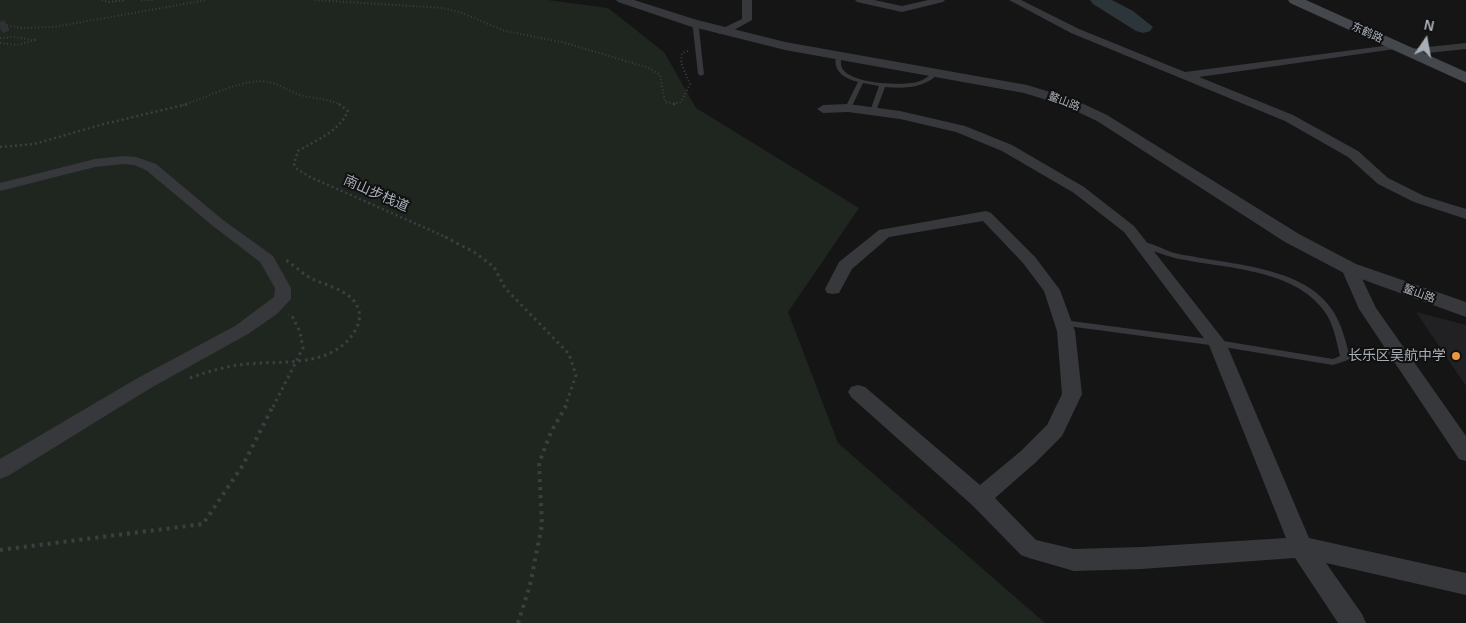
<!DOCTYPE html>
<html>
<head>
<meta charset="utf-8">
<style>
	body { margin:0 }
	#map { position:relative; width:1466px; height:623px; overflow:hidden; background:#151516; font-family:Helvetica,sans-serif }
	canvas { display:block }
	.north { position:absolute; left:1401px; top:15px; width:50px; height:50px; -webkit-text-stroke:4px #101011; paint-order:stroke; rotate:12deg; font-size:14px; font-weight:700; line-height:20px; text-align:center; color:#a7aeb6 }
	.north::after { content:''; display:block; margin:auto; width:18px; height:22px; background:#a7aeb6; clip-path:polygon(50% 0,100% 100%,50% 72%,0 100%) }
</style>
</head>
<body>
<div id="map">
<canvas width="1466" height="623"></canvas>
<div class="north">N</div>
</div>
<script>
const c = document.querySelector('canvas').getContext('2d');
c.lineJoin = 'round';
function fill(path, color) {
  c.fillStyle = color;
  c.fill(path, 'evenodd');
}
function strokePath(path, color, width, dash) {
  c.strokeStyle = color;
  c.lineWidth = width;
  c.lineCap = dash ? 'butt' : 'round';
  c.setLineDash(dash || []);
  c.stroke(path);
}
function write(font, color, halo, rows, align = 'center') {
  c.font = font + ' Helvetica,"Noto Sans SC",sans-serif';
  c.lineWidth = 4;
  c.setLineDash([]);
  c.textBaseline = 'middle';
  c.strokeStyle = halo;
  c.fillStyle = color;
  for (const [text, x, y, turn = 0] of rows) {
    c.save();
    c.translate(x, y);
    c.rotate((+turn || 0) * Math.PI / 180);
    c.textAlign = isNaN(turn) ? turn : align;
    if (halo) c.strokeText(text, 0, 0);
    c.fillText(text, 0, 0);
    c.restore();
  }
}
fill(new Path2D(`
	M1416,312L1466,325V386Z`), '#212123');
fill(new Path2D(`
	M0,0H548L608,8L664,52L696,108L859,208L788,312L838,443L1045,623H0Z`), '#1f261f');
fill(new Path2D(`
	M1090,0H1112L1133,11L1153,27L1150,31L1143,33L1136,31L1093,4Z`), '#2c353a');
strokePath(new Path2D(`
	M102,0L108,2L126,0
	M141,0H155
	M315,0L443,8L462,13L505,31L566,43L649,68L660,75L665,102L674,104L681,102L690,84L681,63L682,53L688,51
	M0,24L21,28L54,27L207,0
	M0,38L13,37L35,40L17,45L0,43
	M183,105C207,98 245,77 268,82C279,84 289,91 300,95C314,99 328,98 341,105`), '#3c3f42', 2, [1, 2.5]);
strokePath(new Path2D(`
	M339,104L348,111C339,132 316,140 298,151L294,164L297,169L310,177L448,238
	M673,104H675
	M0,147L34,144L104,124L188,104`), '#3c3f42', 2.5, [2, 3]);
strokePath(new Path2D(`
	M445,237L474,252L494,267L505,288L569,354L576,375L565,407
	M190,378C206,372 221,368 238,365C277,359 333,371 356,329C361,320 361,310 354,301C342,287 322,285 307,276C300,271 293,265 286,260
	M273,407L303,348L300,332L292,316L288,315`), '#3c3f42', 3, [2.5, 4]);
strokePath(new Path2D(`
	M0,550L203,524L243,465L273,406
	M518,623L530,585L542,525L539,463L551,432L566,406`), '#3c3f42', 4, [3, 5]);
fill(new Path2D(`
	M693,21L695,22L699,29L704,74L701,76L698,74L693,29L690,23Z
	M839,54L842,56C841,60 840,64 842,68C850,84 902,86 917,82C924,80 929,76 934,72L939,73C925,88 904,89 885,87L876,111L873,113L870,111L879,86L863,83L851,108L848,110L845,108L858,82C844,78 833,72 836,56Z
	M1138,242C1149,241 1161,248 1171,252C1177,254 1184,255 1190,256C1236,265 1306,268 1333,311C1342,325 1346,342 1350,358L1348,360L1333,365L1217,346L1060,325L1059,323L1060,321L1063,320L1217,340L1333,359L1340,356C1336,339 1333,320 1321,307C1289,268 1220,268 1175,258C1162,255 1150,249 1138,246L1137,244Z`), '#36383b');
fill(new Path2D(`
	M742,0H752V20L727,34H719L718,32L719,30L742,19Z
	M855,0H874L902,6L928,0H945L943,2L902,12L857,2Z
	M1009,0H1021L1079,29L1185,72L1399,44L1400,46L1399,48L1395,49L1199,77L1293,115L1358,151L1388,178L1424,196L1466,209V219L1414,202L1378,184L1348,157L1285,121L1071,33Z
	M1466,43V49L1408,55L1403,52L1408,49Z
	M848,104L900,111L965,126L1012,145L1084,187L1134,226L1226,343L1309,538L1466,573V595L1326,563L1362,614L1366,623H1338L1295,558L1142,569L1074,571L1029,558L1021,555L972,505L851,397L848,392L851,387L858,385L865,387L980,485L1021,451L1047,425L1062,394L1057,331L1044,291L1023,263L983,221L889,237L852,269L839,293L833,294L827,293L825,289L839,262L879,230L986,211L991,213L1035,257L1060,290L1075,331L1082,394L1062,436L1035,463L995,498L1036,540L1074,549L1142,547L1286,538L1209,345L1124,232L1074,193L1002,151L956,132L900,119L848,112L823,113L817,109L823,105Z
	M123,156L136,157L156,164L223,220L273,256L291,288V299L277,314L248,334L149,389L8,476L0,479V459L136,379L235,326L274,297L275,288L260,262L213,226L146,170L134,165L123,164L95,167L0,191V183L95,159Z
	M1349,263L1355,264L1376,308L1466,436V461L1459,459L1359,309L1341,268L1343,264Z`), '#36383b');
fill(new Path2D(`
	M616,0H634L697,20L785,42L1027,85L1073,99L1107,115L1299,234L1356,264L1466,302V317L1342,272L1285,242L1097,121L1063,105L1024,93L785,50L689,26L618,2Z`), '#36383b');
fill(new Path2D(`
	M1288,0H1306L1466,72V83L1290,3Z`), '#44474b');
strokePath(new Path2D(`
	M102,0L108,2L126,0`), '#3c3f42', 2, [1, 2.5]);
fill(new Path2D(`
	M4,20L10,30L3,33L0,28V22Z`), '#2f3133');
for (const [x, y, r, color] of [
	[1456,356,5,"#e9973a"]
]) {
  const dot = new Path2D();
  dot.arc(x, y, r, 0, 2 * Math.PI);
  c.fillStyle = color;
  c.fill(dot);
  strokePath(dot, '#101011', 2);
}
write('11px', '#a7aeb6', '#101011', [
	["东鹤路",1367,33,25],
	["鳌山路",1064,102,21],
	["鳌山路",1419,294,20]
]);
write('14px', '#a7aeb6', '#101011', [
	["南山步栈道",376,194,24]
]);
write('14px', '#a7aeb6', '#101011', [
	["长乐区吴航中学",1446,356]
], 'right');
</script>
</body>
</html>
